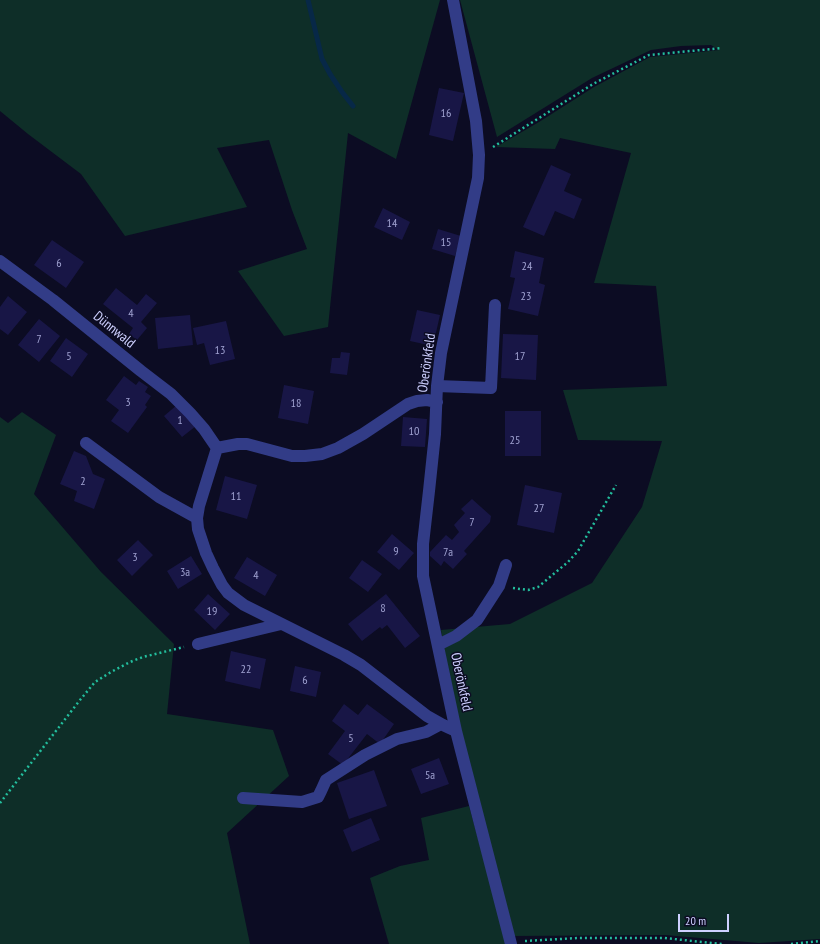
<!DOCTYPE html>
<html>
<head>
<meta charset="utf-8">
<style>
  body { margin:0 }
  #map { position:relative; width:820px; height:944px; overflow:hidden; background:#0c0c23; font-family:"PT Sans Narrow",sans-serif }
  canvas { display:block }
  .scale { position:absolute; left:678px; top:914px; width:51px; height:18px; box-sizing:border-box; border:2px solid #ced0ff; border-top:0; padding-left:5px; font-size:12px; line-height:14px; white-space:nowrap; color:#ced0ff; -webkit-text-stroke:3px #0c0c23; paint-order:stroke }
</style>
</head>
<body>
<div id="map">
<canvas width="820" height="944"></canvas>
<div class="scale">20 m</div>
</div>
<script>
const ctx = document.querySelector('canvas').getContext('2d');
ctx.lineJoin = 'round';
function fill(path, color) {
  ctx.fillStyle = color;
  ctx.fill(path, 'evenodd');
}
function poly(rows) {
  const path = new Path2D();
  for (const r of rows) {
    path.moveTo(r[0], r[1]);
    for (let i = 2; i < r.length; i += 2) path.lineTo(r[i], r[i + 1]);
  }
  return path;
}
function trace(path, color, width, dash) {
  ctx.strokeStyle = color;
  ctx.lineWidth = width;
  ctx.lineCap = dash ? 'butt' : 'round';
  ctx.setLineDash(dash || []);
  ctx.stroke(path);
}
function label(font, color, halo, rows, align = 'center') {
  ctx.font = font + ' "PT Sans Narrow",sans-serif';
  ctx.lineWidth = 3;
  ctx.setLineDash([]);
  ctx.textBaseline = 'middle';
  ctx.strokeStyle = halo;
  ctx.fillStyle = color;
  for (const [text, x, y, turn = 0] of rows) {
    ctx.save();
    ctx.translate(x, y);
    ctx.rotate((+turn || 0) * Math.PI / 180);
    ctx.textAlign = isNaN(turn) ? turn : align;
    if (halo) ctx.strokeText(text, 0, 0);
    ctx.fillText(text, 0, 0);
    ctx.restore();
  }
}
const green = poly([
  [0,0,440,0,396,159,348,133,328,327,284,336,238,271,307,249,292,210,269,140,217,148,247,207,125,236,81,174,28,134,0,111],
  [460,0,820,0,820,939,759,943,665,935,512,936,451,689,441,630,510,624,592,583,642,507,662,441,578,440,563,390,667,386,656,286,594,283,631,153,560,138,555,149,496,147,539,122,594,87,650,57,719,50,711,45,681,46,651,50,592,78,497,137],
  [22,412,56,435,34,494,101,572,174,644,167,714,273,730,289,776,227,833,250,944,0,944,0,417,8,423],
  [469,806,507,944,389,944,370,878,400,866,429,860,421,818]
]);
const stream = poly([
  [308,0,322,59,330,74,342,92,353,106]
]);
const building = poly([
  [439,88,464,93,453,141,429,135],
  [551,165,571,174,564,191,582,199,574,219,555,211,544,236,523,227],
  [383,208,410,222,402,240,374,227],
  [438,229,461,236,455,256,432,249],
  [52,240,84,262,66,288,34,265],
  [515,251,544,258,539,283,545,285,538,316,508,309,515,278,510,277],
  [116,288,137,305,146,294,157,303,141,322,147,328,137,340,129,334,133,328,103,304],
  [8,296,27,312,8,335,0,329,0,307],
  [417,310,440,315,433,346,410,341],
  [190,315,193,345,158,349,155,318],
  [39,319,60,336,39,362,18,345],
  [226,321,235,359,210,365,204,343,197,345,193,328],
  [503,334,538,335,536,380,501,378],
  [66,338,88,354,72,377,50,361],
  [341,352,350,353,347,375,330,373,332,358,340,358],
  [124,376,136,385,139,381,148,387,145,392,151,396,145,405,147,407,128,433,111,421,119,410,106,400],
  [284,385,314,391,308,424,278,418],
  [177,405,196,426,182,437,164,416],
  [505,411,541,411,541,456,505,456],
  [403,417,427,419,425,447,401,446],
  [74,451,86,456,93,474,105,479,94,509,74,501,77,491,60,484],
  [225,476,257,485,247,519,216,510],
  [525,485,562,493,554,533,517,525],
  [472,499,491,516,490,522,464,551,467,554,453,569,444,561,441,566,430,556,430,552,446,535,452,540,459,532,454,525,465,513,461,509],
  [392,534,414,553,399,570,377,552],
  [138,540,153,555,132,576,117,560],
  [191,556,202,574,178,589,167,571],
  [247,557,277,575,265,596,234,578],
  [362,560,382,574,368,592,349,578],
  [208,594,230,614,215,630,194,610],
  [386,594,420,636,405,648,387,625,382,629,380,627,362,641,348,624],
  [231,651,266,659,260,689,225,681],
  [295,666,321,672,316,697,290,691],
  [344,704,358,715,367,704,394,724,380,744,367,734,343,765,328,754,345,731,332,721],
  [439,758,449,784,421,794,411,769],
  [374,770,387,806,349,819,337,783],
  [371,818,380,840,352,852,343,830]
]);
const path = poly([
  [493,147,593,84,649,55,722,48],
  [513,588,528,590,538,587,568,562,578,551,616,485],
  [0,803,80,700,95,682,111,672,130,662,143,657,184,647],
  [525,941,578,938,664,938,722,944],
  [791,944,820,941]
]);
const minor = poly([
  [453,0,476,121,479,155,478,178,441,353,437,386,435,434,429,491,423,544,423,576,456,731,511,944],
  [0,261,53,300,141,371,171,394,190,413,204,429,217,448,199,506,197,518,198,529,206,553,213,568,222,585,228,593,244,605,344,655,361,665,427,716,443,725,456,731],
  [437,386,491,388,495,305],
  [86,443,159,497,197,518],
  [217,448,238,444,247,444,292,456,305,456,322,454,338,448,363,434,408,404,417,401,427,400,437,402],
  [198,644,281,624],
  [438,645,456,636,477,620,499,586,506,565],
  [243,798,302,802,318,797,321,791,326,780,365,755,397,739,426,732,441,724]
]);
const numberNames = [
  ["16",446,114],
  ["14",392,224],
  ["15",446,243],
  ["6",59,264],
  ["24",527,267],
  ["23",526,297],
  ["4",131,314],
  ["7",39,340],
  ["13",220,351],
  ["5",69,357],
  ["17",520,357],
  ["3",128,403],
  ["18",296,404],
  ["1",180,421],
  ["10",414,432],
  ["25",515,441],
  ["2",83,482],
  ["11",236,497],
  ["27",539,509],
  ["7",472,523],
  ["9",396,552],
  ["7a",448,553],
  ["3",135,558],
  ["3a",185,573],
  ["4",256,576],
  ["8",383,609],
  ["19",212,612],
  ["22",246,670],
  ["6",305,681],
  ["5",351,739],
  ["5a",430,776]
];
const streetNames = [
  ["Dünnwald",114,330,39],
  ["Oberönkfeld",427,363,-82],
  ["Oberönkfeld",461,682,78]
];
fill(green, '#0e2e28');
trace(stream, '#072847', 5);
fill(building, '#181646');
trace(path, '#23be9d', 2.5, [2, 3]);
trace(minor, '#323c87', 12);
label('12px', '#a0a2d1', null, numberNames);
label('14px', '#ced0ff', '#0c0c23', streetNames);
</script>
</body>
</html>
